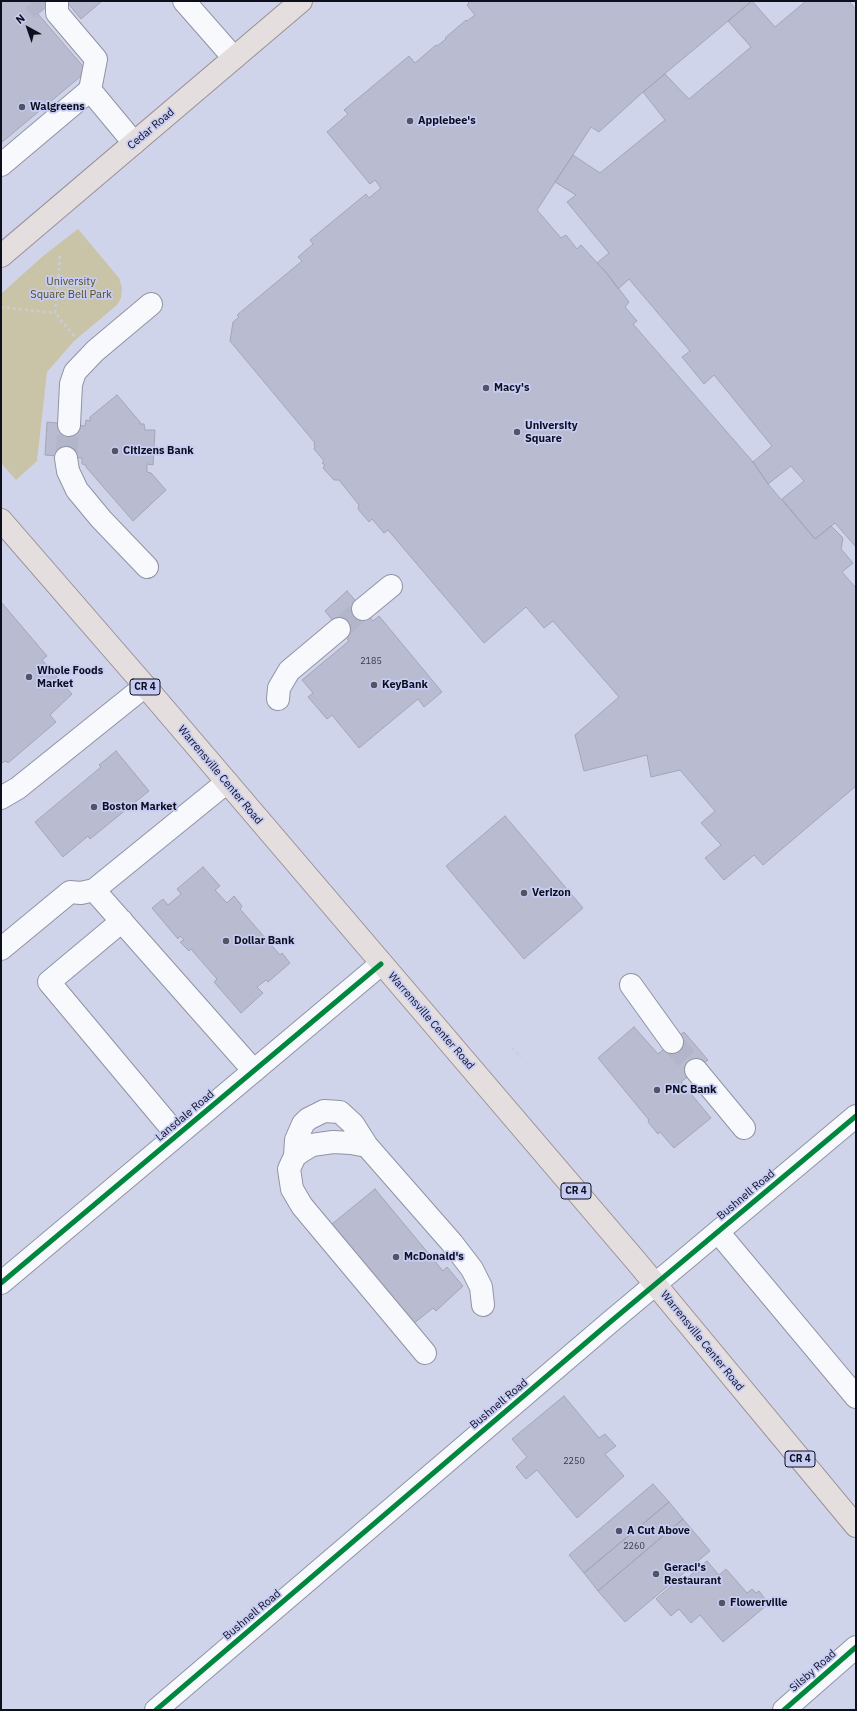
<!DOCTYPE html>
<html>
<head>
<meta charset="utf-8">
<style>
  body { margin:0 }
  #map { position:relative; width:857px; height:1711px; overflow:hidden; background:#d0d4ea; font-family:"IBM Plex Sans",sans-serif }
  canvas { display:block }
  .frame { position:absolute; inset:0; border:2px solid #0e0f1d; pointer-events:none }
  .north { position:absolute; left:8px; top:8px; width:40px; height:40px; -webkit-text-stroke:3px #c6ccf4; paint-order:stroke; rotate:320deg; font-size:11px; font-weight:700; line-height:16px; text-align:center; color:#0e0f1d }
  .north::after { content:''; display:block; margin:auto; width:14px; height:18px; background:#0e0f1d; clip-path:polygon(50% 0,100% 100%,50% 72%,0 100%) }
</style>
</head>
<body>
<div id="map">
<canvas width="857" height="1711"></canvas>
<div class="frame"></div>
<div class="north">N</div>
</div>
<script>
const ctx = document.querySelector('canvas').getContext('2d');
ctx.lineJoin = 'round';
function fill(path, color) {
  ctx.fillStyle = color;
  ctx.fill(path, 'evenodd');
}
function poly(rows) {
  const path = new Path2D();
  for (const r of rows) {
    path.moveTo(r[0], r[1]);
    for (let i = 2; i < r.length; i += 2) path.lineTo(r[i], r[i + 1]);
  }
  return path;
}
function trace(path, color, width, dash) {
  ctx.strokeStyle = color;
  ctx.lineWidth = width;
  ctx.lineCap = dash ? 'butt' : 'round';
  ctx.setLineDash(dash || []);
  ctx.stroke(path);
}
function label(font, color, halo, rows, align = 'center') {
  ctx.font = font + ' "IBM Plex Sans",sans-serif';
  ctx.lineWidth = 3.5;
  ctx.setLineDash([]);
  ctx.textBaseline = 'middle';
  ctx.strokeStyle = halo;
  ctx.fillStyle = color;
  for (const [text, x, y, turn = 0] of rows) {
    ctx.save();
    ctx.translate(x, y);
    ctx.rotate((+turn || 0) * Math.PI / 180);
    ctx.textAlign = isNaN(turn) ? turn : align;
    if (halo) ctx.strokeText(text, 0, 0);
    ctx.fillText(text, 0, 0);
    ctx.restore();
  }
}
const green = poly([
  [78,229,119,278,122,288,121,298,117,305,74,341,47,372,37,461,16,480,1,463,1,294,43,256]
]);
const building = poly([
  [1,1,54,1,38,14,87,71,1,143,1,1],
  [66,1,102,1,81,19,66,1],
  [467,1,752,1,643,92,599,132,591,127,537,210,561,238,566,235,577,249,581,245,609,276,629,302,625,307,637,321,633,324,753,462,768,484,815,539,831,526,843,538,841,549,853,563,842,572,856,588,856,786,763,865,754,855,724,880,705,858,721,845,701,823,715,811,680,770,651,777,647,755,584,771,575,735,619,697,553,621,544,628,526,607,484,643,388,530,384,533,372,519,369,522,358,509,359,505,339,480,334,480,323,468,325,465,322,463,324,461,314,449,315,447,314,444,315,443,230,341,233,322,239,317,237,315,302,261,298,257,313,244,310,240,366,194,369,198,381,188,375,180,370,184,327,132,348,114,344,110,409,56,415,63,436,45,437,46,446,39,445,38,466,20,467,21,475,15,467,5,469,3,467,1],
  [752,1,775,27,806,1,849,1,856,10,856,547,835,523,815,539,782,499,804,481,791,466,768,484,753,462,772,446,714,375,704,384,682,357,690,351,629,279,618,289,605,271,597,263,609,253,567,202,576,195,555,182,573,155,600,173,665,120,643,92,665,74,689,99,751,47,728,21,752,1],
  [117,395,140,422,140,424,144,424,145,430,155,430,153,465,147,464,147,472,151,473,166,490,133,521,86,467,86,465,82,464,82,458,45,455,47,422,85,426,86,420,90,421,90,417,117,395],
  [347,591,373,621,379,616,442,692,424,707,418,699,359,748,332,715,327,719,308,697,313,693,302,680,349,641,325,611,347,591],
  [1,602,47,656,42,660,72,694,50,715,56,722,8,763,6,761,1,763,1,602],
  [116,751,149,791,90,839,88,836,63,857,35,822,101,767,99,765,116,751],
  [505,816,583,908,524,959,446,866,505,816],
  [203,867,220,886,215,890,227,903,234,896,242,906,240,909,280,955,282,953,290,963,268,982,266,980,257,987,263,993,241,1013,214,982,217,979,191,949,189,951,180,942,184,940,180,936,178,939,152,908,163,899,168,905,181,894,177,889,203,867],
  [634,1027,658,1054,684,1032,708,1060,681,1082,711,1118,674,1148,660,1132,658,1134,648,1122,649,1120,598,1058,634,1027],
  [375,1189,443,1271,447,1267,463,1286,436,1311,433,1308,413,1324,327,1228,375,1189],
  [564,1396,599,1438,605,1434,616,1446,605,1454,624,1476,577,1518,537,1470,526,1479,516,1467,527,1457,512,1439,564,1396],
  [653,1484,669,1502,584,1573,569,1555,653,1484],
  [669,1502,683,1519,598,1591,584,1573,669,1502],
  [683,1519,710,1551,625,1622,598,1591,683,1519],
  [707,1561,719,1575,726,1569,747,1593,752,1589,756,1593,759,1591,765,1599,763,1601,767,1605,723,1642,700,1615,691,1623,679,1609,671,1616,656,1599,675,1583,678,1586,707,1561]
]);
const minorTunnel = poly([
  [34,1,42,11],
  [66,458,69,425],
  [339,629,363,609],
  [672,1042,696,1070]
]);
const path = poly([
  [60,256,55,313,75,337],
  [1,307,55,313],
  [512,1048,521,1057]
]);
const minor = poly([
  [57,1,57,13,96,59,90,90],
  [184,1,234,58],
  [1,165,90,90,134,143],
  [69,425,71,384,75,372,95,351,151,304],
  [66,458,68,471,77,490,101,519,147,567],
  [363,609,391,586],
  [278,699,279,688,289,671,339,629],
  [1,798,18,788,145,686],
  [94,890,254,1071],
  [122,921,49,982,177,1135],
  [1,949,70,892,81,893,94,890,227,782],
  [631,985,672,1042],
  [696,1070,744,1128],
  [295,1156,296,1140,303,1124,308,1119,324,1111,340,1112,353,1124,367,1146],
  [718,1232,856,1397],
  [1,1283,381,964],
  [425,1353,302,1206,292,1189,289,1169,295,1156,302,1151,312,1145,333,1142,351,1143,367,1146,452,1243,472,1269,481,1287,483,1305],
  [156,1710,609,1323,856,1116],
  [784,1710,856,1647]
]);
const major = poly([
  [1,256,301,1],
  [1,520,145,686,636,1261,856,1526]
]);
const cycleway = poly([
  [1,1283,381,964],
  [156,1710,609,1323,856,1116],
  [784,1710,856,1647]
]);
const markers = [
  [22,107,4,"#525465"],
  [410,121,4,"#525465"],
  [486,388,4,"#525465"],
  [517,432,4,"#525465"],
  [115,451,4,"#525465"],
  [29,677,4,"#525465"],
  [374,685,4,"#525465"],
  [94,807,4,"#525465"],
  [524,893,4,"#525465"],
  [226,941,4,"#525465"],
  [657,1090,4,"#525465"],
  [396,1257,4,"#525465"],
  [619,1531,4,"#525465"],
  [656,1574,4,"#525465"],
  [722,1603,4,"#525465"]
];
const numberNames = [
  ["2185",371,661],
  ["2250",574,1461],
  ["2260",634,1546]
];
const shields = [
  [145,687,30],
  [576,1191,30],
  [800,1459,30]
];
const shieldNames = [
  ["CR 4",145,687],
  ["CR 4",576,1191],
  ["CR 4",800,1459]
];
const poiNames = [
  ["Walgreens",30,107],
  ["Applebee's",418,121],
  ["Macy's",494,388],
  ["University",525,426],
  ["Square",525,439],
  ["Citizens Bank",123,451],
  ["Whole Foods",37,671],
  ["Market",37,684],
  ["KeyBank",382,685],
  ["Boston Market",102,807],
  ["Verizon",532,893],
  ["Dollar Bank",234,941],
  ["PNC Bank",665,1090],
  ["McDonald's",404,1257],
  ["A Cut Above",627,1531],
  ["Geraci's",664,1568],
  ["Restaurant",664,1581],
  ["Flowerville",730,1603]
];
const streetNames = [
  ["Cedar Road",151,129,-40],
  ["Warrensville Center Road",220,775,50],
  ["Warrensville Center Road",431,1021,49],
  ["Lansdale Road",185,1116,-40],
  ["Bushnell Road",746,1195,-40],
  ["Warrensville Center Road",702,1341,51],
  ["Bushnell Road",499,1404,-40],
  ["Bushnell Road",252,1615,-40],
  ["Silsby Road",813,1671,-41]
];
const parkNames = [
  ["University",71,282],
  ["Square Bell Park",71,295]
];
fill(green, '#c9c4a7');
fill(building, '#b9bbd1');
trace(building, '#a3a5b6', 1);
trace(minorTunnel, '#b3b6cb', 22, [22, 11]);
trace(minor, '#9193a4', 24);
trace(major, '#9a9097', 24);
trace(path, '#cbccd3', 2.5, [3, 3]);
trace(minor, '#f8f9fc', 22);
trace(major, '#e4dedf', 22);
trace(cycleway, '#00873e', 5);
for (const [x, y, r, color] of markers) {
  const dot = new Path2D();
  dot.arc(x, y, r, 0, 2 * Math.PI);
  ctx.fillStyle = color;
  ctx.fill(dot);
  trace(dot, '#c6ccf4', 1.5);
}
label('9px', '#3a3b4b', null, numberNames);
for (const [x, y, w] of shields) {
  const box = new Path2D();
  box.roundRect(x - w / 2, y - 8, w, 16, 3);
  ctx.fillStyle = '#c6ccf4';
  ctx.fill(box);
  trace(box, '#0e0f1d', 1);
}
label('bold 10px', '#0e0f1d', null, shieldNames);
label('bold 11px', '#0e0f1d', '#c6ccf4', poiNames, 'left');
label('11px', '#0e0f1d', '#c6ccf4', streetNames);
label('11px', '#594e16', '#c6ccf4', parkNames);
</script>
</body>
</html>
